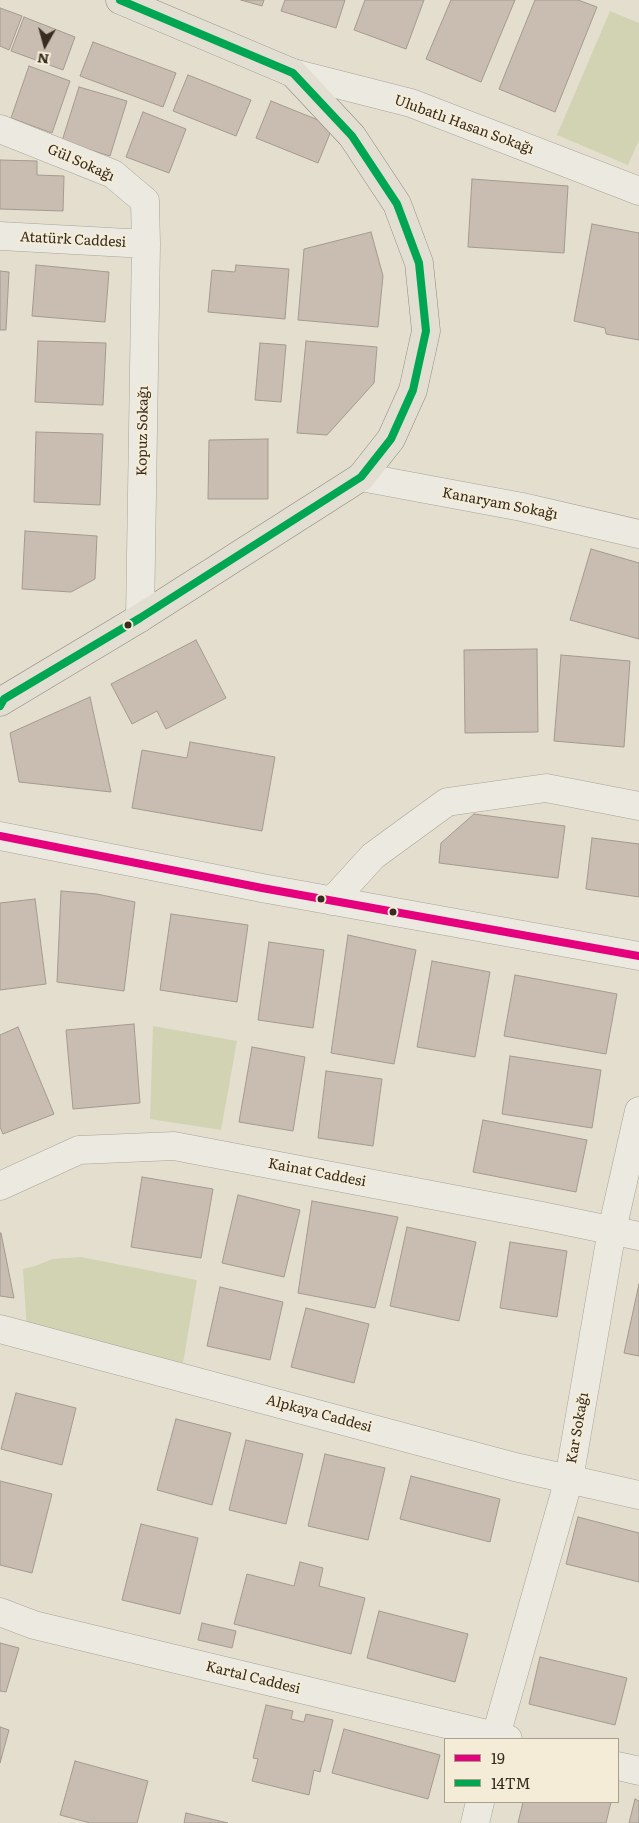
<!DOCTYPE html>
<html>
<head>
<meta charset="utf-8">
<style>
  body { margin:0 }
  #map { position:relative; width:639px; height:1823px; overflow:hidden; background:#e4decf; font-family:Literata,serif }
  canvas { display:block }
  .legend { position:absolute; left:444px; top:1738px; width:175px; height:65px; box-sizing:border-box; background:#f4ecd6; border:1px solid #a99f8d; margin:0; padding:6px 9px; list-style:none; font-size:15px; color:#382c20 }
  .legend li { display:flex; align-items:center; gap:10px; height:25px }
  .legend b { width:25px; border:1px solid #a99f8d }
  .north { position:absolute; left:20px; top:20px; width:50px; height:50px; -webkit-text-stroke:4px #f4ecd6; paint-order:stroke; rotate:187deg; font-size:14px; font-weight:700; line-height:20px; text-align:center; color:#382c20 }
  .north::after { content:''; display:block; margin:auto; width:18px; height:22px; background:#382c20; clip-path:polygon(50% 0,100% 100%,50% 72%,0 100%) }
</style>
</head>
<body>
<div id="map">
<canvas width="639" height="1823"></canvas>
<ul class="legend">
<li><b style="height:6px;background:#e5007d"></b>19</li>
<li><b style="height:6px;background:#00a651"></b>14TM</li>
</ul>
<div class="north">N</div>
</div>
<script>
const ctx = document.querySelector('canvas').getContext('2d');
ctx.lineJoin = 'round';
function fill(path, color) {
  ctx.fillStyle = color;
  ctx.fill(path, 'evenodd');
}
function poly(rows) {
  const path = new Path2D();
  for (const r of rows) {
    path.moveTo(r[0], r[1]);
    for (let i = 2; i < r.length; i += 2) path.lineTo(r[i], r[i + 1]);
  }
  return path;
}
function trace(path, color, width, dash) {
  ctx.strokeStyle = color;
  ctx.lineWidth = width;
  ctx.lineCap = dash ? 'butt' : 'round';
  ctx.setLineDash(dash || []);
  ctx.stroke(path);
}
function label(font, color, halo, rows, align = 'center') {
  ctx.font = font + ' Literata,serif';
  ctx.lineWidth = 4;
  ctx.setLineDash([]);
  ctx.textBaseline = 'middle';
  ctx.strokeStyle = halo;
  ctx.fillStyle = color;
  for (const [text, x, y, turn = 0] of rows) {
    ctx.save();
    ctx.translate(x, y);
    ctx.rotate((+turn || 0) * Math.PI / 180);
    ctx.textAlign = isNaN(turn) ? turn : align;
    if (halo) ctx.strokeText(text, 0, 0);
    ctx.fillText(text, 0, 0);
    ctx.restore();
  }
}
const green = poly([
  [610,11,639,23,639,140,628,165,557,135],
  [153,1026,237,1041,221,1130,150,1119],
  [81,1257,197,1280,183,1363,27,1332,23,1269,35,1266,53,1259]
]);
const building = poly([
  [241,0,264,0,262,6,241,0],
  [285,0,345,0,336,28,281,11,285,0],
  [365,0,424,0,406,49,354,30,365,0],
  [451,0,515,0,481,82,426,59,451,0],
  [535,0,578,0,597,7,555,112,499,89,535,0],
  [0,8,22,16,9,50,0,46,0,8],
  [24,17,75,37,63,70,11,51,24,17],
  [93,42,176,73,163,107,80,76,93,42],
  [29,66,70,81,52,133,11,118,29,66],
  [188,75,251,100,236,136,173,111,188,75],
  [79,87,127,101,110,156,62,141,79,87],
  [271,101,333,126,318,163,256,138,271,101],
  [143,112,186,129,169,173,126,157,143,112],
  [0,160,37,161,37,175,64,176,63,211,0,209,0,160],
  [472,179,568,186,564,253,468,247,472,179],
  [592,224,639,233,639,340,606,334,605,328,574,321,592,224],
  [371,232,383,276,378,327,298,320,304,249,371,232],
  [36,265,109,272,105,322,32,316,36,265],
  [236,265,289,269,285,319,208,312,212,270,235,272,236,265],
  [0,271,9,272,6,330,0,330,0,271],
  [38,341,106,343,103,405,35,402,38,341],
  [306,341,377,347,374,383,327,435,297,433,306,341],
  [260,343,286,345,281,402,255,400,260,343],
  [36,432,103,434,100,505,34,502,36,432],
  [268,439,268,499,208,499,209,440,268,439],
  [25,531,97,536,95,579,71,592,22,589,25,531],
  [591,549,639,563,639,639,570,620,591,549],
  [196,640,226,698,166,729,157,711,132,724,111,684,196,640],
  [537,649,538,732,465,733,464,650,537,649],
  [561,655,630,661,624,747,554,741,561,655],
  [90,697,111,792,19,782,10,733,90,697],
  [190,742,275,757,262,831,132,808,142,750,187,758,190,742],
  [474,814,565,826,558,878,439,863,441,843,474,814],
  [592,838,639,844,639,897,586,889,592,838],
  [61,891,97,894,135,902,124,991,57,982,61,891],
  [35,899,46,984,0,990,0,903,35,899],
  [171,914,248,925,237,1002,160,990,171,914],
  [348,935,416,950,394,1064,331,1053,348,935],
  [269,942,324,950,313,1028,258,1020,269,942],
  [432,961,490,972,475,1057,417,1047,432,961],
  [515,975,617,994,606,1054,504,1036,515,975],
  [134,1024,140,1103,73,1109,66,1030,134,1024],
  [18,1027,54,1114,3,1134,0,1127,0,1035,18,1027],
  [252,1047,305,1057,293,1131,239,1122,252,1047],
  [510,1056,601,1070,592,1128,502,1114,510,1056],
  [326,1071,382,1079,373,1146,318,1138,326,1071],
  [483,1120,587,1140,576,1192,473,1172,483,1120],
  [142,1177,213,1189,201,1258,131,1247,142,1177],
  [238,1195,300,1210,284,1277,222,1263,238,1195],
  [312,1201,398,1217,375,1308,298,1293,312,1201],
  [407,1227,476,1242,459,1321,390,1306,407,1227],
  [0,1233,1,1233,14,1298,0,1296,0,1233],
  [510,1242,567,1251,557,1317,500,1308,510,1242],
  [639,1284,639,1356,624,1353,639,1284],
  [220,1287,283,1302,270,1360,207,1346,220,1287],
  [306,1308,369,1324,354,1383,291,1367,306,1308],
  [16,1393,76,1408,62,1465,1,1449,16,1393],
  [176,1419,231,1433,212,1505,157,1490,176,1419],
  [246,1440,303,1454,286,1524,229,1510,246,1440],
  [325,1454,385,1468,368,1540,308,1526,325,1454],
  [411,1476,500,1499,490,1542,400,1519,411,1476],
  [0,1481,52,1494,32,1573,0,1565,0,1481],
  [578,1517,639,1533,639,1582,566,1564,578,1517],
  [141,1524,198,1538,180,1614,122,1600,141,1524],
  [300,1562,323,1568,319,1586,365,1598,351,1654,234,1624,247,1574,294,1586,300,1562],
  [379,1611,468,1634,455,1682,367,1658,379,1611],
  [202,1623,236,1631,232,1648,198,1640,202,1623],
  [0,1643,19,1648,6,1692,0,1691,0,1643],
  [540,1657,627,1678,615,1725,529,1704,540,1657],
  [266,1705,293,1711,291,1719,304,1722,306,1714,333,1720,320,1772,314,1770,309,1795,252,1781,258,1759,253,1758,266,1705],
  [0,1727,9,1730,0,1763,0,1727],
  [344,1729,440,1755,428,1799,332,1773,344,1729],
  [75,1761,148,1781,137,1823,90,1823,60,1815,75,1761],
  [635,1799,639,1801,639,1823,629,1823,635,1799],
  [523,1802,611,1802,606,1823,518,1823,523,1802],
  [186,1813,228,1823,184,1823,186,1813]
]);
const minor = poly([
  [293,73,411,103,639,191],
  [0,129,113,174,145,201,146,244,140,618],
  [0,236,146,244],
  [361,477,522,507,639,534],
  [0,836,262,888,639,956],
  [332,901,373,856,447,802,546,788,639,806],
  [0,1186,79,1150,174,1146,542,1216,639,1236],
  [0,1329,515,1467,639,1495],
  [0,1612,34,1625,508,1739],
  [495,1739,569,1479,612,1230,639,1111],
  [618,1766,639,1771],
  [475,1823,480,1802]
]);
const major = poly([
  [0,702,140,618,361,477,391,439,413,390,426,331,419,263,397,204,352,136,293,73,120,0]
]);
const bus1 = poly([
  [0,836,262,888,639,956]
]);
const bus2 = poly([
  [0,706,4,699,140,618,361,477,391,439,413,390,426,331,419,263,397,204,352,136,293,73,120,0]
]);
const markers = [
  [128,625,4.5,"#382c20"],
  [321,899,4.5,"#382c20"],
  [393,912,4.5,"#382c20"]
];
const streetNames = [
  ["Ulubatlı Hasan Sokağı",464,125,20],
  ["Gül Sokağı",81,163,24],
  ["Atatürk Caddesi",73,240,3],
  ["Kopuz Sokağı",143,431,-89],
  ["Kanaryam Sokağı",500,504,11],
  ["Kainat Caddesi",317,1173,11],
  ["Alpkaya Caddesi",319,1414,15],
  ["Kar Sokağı",578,1428,-80],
  ["Kartal Caddesi",253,1678,14]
];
fill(green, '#d2d3b2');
fill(building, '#c8bdb0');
trace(building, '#a49a8e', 1);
trace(minor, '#a9a398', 29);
trace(major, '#8f897f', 29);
trace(minor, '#ece9e0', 28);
trace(major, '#e3ded2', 28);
trace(bus1, '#e5007d', 8);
trace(bus2, '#00a651', 8);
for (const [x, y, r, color] of markers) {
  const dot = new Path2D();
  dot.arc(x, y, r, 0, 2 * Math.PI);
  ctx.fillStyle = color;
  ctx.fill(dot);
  trace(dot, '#f4ecd6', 2);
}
label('14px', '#382c20', '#f4ecd6', streetNames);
</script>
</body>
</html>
